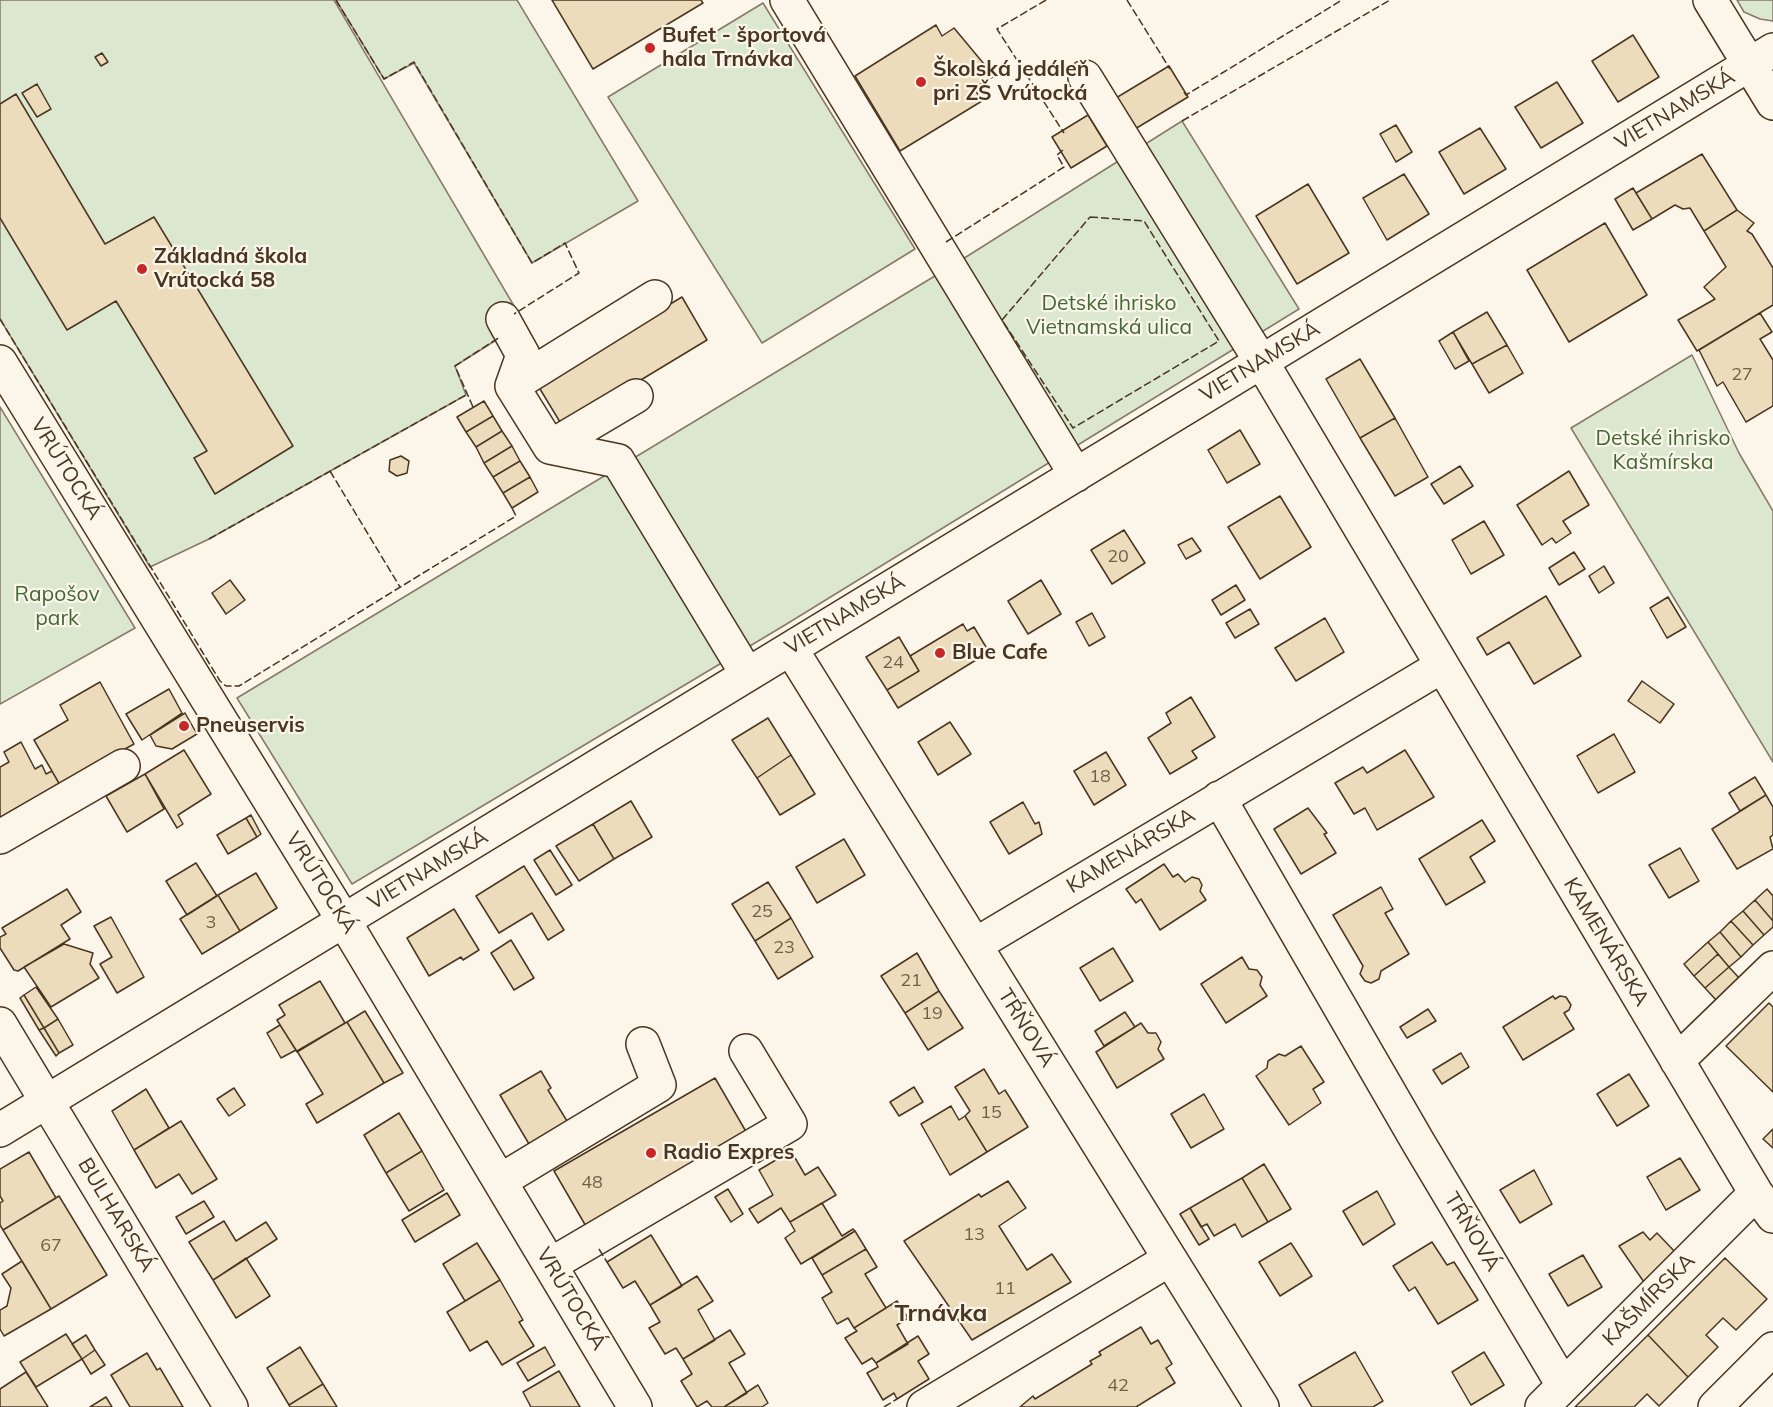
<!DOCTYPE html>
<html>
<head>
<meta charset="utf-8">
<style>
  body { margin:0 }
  canvas { display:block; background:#fbf6e9 }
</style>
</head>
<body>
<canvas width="1773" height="1407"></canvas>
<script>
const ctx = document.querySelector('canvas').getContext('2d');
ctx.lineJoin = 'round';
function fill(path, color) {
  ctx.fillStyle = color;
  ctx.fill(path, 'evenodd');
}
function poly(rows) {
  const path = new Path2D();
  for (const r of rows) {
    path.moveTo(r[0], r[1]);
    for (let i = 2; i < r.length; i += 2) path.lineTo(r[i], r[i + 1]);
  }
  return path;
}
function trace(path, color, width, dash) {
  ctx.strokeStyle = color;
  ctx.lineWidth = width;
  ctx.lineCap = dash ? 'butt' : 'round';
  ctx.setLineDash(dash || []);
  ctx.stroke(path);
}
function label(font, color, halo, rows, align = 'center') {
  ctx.font = font + ' Mulish,sans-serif';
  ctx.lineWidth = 4.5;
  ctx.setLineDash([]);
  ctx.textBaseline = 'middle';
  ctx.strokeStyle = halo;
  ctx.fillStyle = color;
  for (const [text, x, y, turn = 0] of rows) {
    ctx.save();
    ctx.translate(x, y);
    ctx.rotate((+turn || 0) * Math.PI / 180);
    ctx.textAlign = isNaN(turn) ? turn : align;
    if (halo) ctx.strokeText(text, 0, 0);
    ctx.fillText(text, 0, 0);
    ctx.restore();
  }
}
const green = poly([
  [0,0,334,0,517,311,501,337,455,366,466,395,209,539,150,567,0,319,0,0],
  [336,0,517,0,638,201,532,263,414,63,384,79,336,0],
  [1737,0,1773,0,1773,21,1760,19,1744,12,1737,0],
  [763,3,915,249,762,343,608,97,763,3],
  [1182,121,1299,309,785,625,352,884,237,698,958,262,1182,121],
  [1692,355,1739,453,1773,511,1773,762,1571,428,1692,355],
  [0,407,135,628,0,704,0,407]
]);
const building = poly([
  [552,0,701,0,703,3,593,69,552,0],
  [936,25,942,36,954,28,994,76,974,88,982,101,900,151,855,76,936,25],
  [1633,35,1659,77,1618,102,1592,61,1633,35],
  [102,53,108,62,101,66,95,57,102,53],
  [1169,66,1188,97,1130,132,1111,101,1169,66],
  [1557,82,1583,123,1541,148,1515,107,1557,82],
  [37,84,51,109,37,117,22,93,37,84],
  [16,94,105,244,154,217,293,446,215,494,194,458,207,451,116,301,67,330,0,218,0,104,16,94],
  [1088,115,1107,146,1071,168,1052,137,1088,115],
  [1396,125,1412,152,1396,162,1380,134,1396,125],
  [1480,128,1506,169,1464,194,1439,152,1480,128],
  [1702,154,1737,210,1704,231,1690,208,1683,209,1675,205,1652,219,1636,193,1702,154],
  [1404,174,1429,214,1387,240,1363,198,1404,174],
  [1308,184,1349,253,1297,284,1256,216,1308,184],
  [1633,188,1652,219,1633,230,1615,199,1633,188],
  [1737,210,1754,223,1747,231,1752,234,1773,268,1773,305,1697,351,1678,320,1715,299,1704,287,1726,267,1704,231,1737,210],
  [1605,223,1647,295,1569,342,1527,270,1605,223],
  [682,297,707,340,563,427,537,384,682,297],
  [1487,312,1507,345,1472,364,1453,332,1487,312],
  [1760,313,1772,332,1760,339,1773,360,1773,406,1746,422,1723,382,1717,386,1699,350,1760,313],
  [1453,332,1469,361,1455,369,1439,341,1453,332],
  [1507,345,1523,373,1489,393,1472,364,1507,345],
  [1360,359,1395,418,1360,438,1326,379,1360,359],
  [484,401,493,416,466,432,457,417,484,401],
  [493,416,502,431,476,447,466,432,493,416],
  [1395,418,1428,477,1395,496,1360,438,1395,418],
  [1240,430,1260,464,1227,483,1208,450,1240,430],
  [502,431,512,446,484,463,476,447,502,431],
  [512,446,520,461,493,477,484,463,512,446],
  [401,456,409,461,407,473,397,476,389,471,390,460,401,456],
  [520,461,530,477,503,493,493,477,520,461],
  [1460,466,1473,486,1444,504,1431,484,1460,466],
  [1569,471,1589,505,1563,521,1571,533,1556,543,1552,538,1542,545,1517,505,1569,471],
  [530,477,538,492,512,508,503,493,530,477],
  [1280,496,1311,547,1260,579,1228,527,1280,496],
  [1484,521,1504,555,1471,574,1452,540,1484,521],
  [1124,530,1145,563,1112,584,1091,550,1124,530],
  [1192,538,1201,551,1186,559,1178,545,1192,538],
  [1574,552,1585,569,1559,585,1549,568,1574,552],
  [1604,566,1614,583,1599,593,1589,576,1604,566],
  [230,580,245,600,226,614,212,593,230,580],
  [1041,580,1061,614,1028,634,1008,601,1041,580],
  [1236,585,1245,600,1221,615,1212,600,1236,585],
  [1546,596,1581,656,1534,684,1509,642,1487,655,1477,638,1546,596],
  [1668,597,1686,627,1667,638,1650,608,1668,597],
  [1250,609,1259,624,1235,638,1226,623,1250,609],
  [1092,613,1105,637,1089,646,1076,622,1092,613],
  [1325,618,1344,652,1296,681,1275,648,1325,618],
  [963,624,967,631,974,627,989,652,898,708,887,690,919,671,910,656,963,624],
  [899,637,919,671,887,690,866,657,899,637],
  [1642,681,1674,704,1660,723,1628,701,1642,681],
  [100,682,134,744,60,785,34,740,68,720,60,705,100,682],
  [169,689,182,713,142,740,126,714,169,689],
  [1191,697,1215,737,1192,751,1197,758,1170,774,1148,738,1171,723,1166,713,1191,697],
  [185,713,197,734,172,749,156,746,150,735,185,713],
  [768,718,791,755,757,778,732,740,768,718],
  [950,722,971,754,938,775,918,742,950,722],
  [1614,734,1635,772,1598,793,1577,756,1614,734],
  [21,742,35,769,42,765,46,774,52,771,60,785,0,818,0,767,9,762,4,752,21,742],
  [184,750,211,794,178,815,183,824,177,828,145,774,184,750],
  [1405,750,1434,797,1377,830,1365,808,1354,814,1335,783,1363,767,1367,773,1405,750],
  [1106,752,1126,785,1094,805,1074,771,1106,752],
  [791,755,815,794,780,815,757,778,791,755],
  [145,774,164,809,127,832,106,796,145,774],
  [1755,777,1766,795,1740,811,1729,793,1755,777],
  [1766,795,1773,807,1773,835,1770,837,1773,849,1737,869,1712,829,1766,795],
  [631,801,652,837,614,859,593,824,631,801],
  [1023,802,1035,824,1039,822,1042,834,1009,854,990,822,1023,802],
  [1308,808,1327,833,1324,834,1336,853,1301,874,1274,829,1308,808],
  [251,815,261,834,257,837,246,818,251,815],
  [246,818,257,837,228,854,217,835,246,818],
  [1482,820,1495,841,1470,857,1485,882,1446,905,1419,859,1482,820],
  [593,824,614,859,579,881,556,846,593,824],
  [844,839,865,875,817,903,796,867,844,839],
  [1680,848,1699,881,1669,898,1649,865,1680,848],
  [550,850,572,885,556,895,534,860,550,850],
  [196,863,217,896,187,915,166,881,196,863],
  [1164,864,1173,877,1178,874,1185,882,1192,877,1199,879,1202,885,1200,891,1206,900,1160,930,1141,899,1136,903,1126,889,1164,864],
  [524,866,564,930,548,940,532,913,499,933,476,896,524,866],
  [256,873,277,908,240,931,218,895,256,873],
  [768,882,791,918,755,941,732,904,768,882],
  [1381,887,1393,909,1385,913,1409,954,1381,971,1379,979,1371,983,1365,981,1360,974,1363,966,1333,915,1381,887],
  [67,889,81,912,61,925,70,939,18,971,14,970,0,948,0,937,6,934,2,928,67,889],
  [1767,889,1773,896,1773,921,1755,900,1767,889],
  [218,895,240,931,202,954,180,919,218,895],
  [1755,900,1773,921,1773,927,1764,935,1743,911,1755,900],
  [454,909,479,950,463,960,461,957,429,976,407,938,454,909],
  [1743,911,1764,935,1753,945,1731,921,1743,911],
  [111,917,144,977,117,993,100,964,112,957,94,926,111,917],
  [791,918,813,957,778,979,755,941,791,918],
  [1731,921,1753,945,1741,957,1720,932,1731,921],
  [1720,932,1741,957,1729,967,1708,942,1720,932],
  [511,940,534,978,514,990,491,953,511,940],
  [1708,942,1718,954,1694,976,1684,964,1708,942],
  [64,944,93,953,90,964,99,978,51,1007,24,967,64,944],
  [1113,948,1133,981,1100,1001,1080,968,1113,948],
  [917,953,939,991,905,1013,881,976,917,953],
  [1718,954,1729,967,1705,988,1694,976,1718,954],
  [1242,957,1249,969,1257,970,1262,977,1260,985,1267,996,1226,1023,1201,984,1242,957],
  [1729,967,1740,979,1716,1000,1705,988,1729,967],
  [320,981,345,1023,297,1052,277,1020,285,1015,279,1005,320,981],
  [36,987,58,1019,44,1028,24,995,36,987],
  [939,991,963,1028,928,1050,905,1013,939,991],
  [24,995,44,1028,39,1030,20,998,24,995],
  [1553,996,1555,999,1560,996,1566,997,1571,1005,1569,1010,1564,1013,1574,1029,1523,1060,1503,1027,1553,996],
  [1769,1003,1773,1007,1773,1092,1726,1046,1769,1003],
  [1428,1009,1436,1021,1407,1038,1400,1027,1428,1009],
  [365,1011,403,1073,384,1083,347,1022,365,1011],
  [1125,1012,1135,1027,1104,1046,1095,1031,1125,1012],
  [58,1019,73,1045,59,1053,44,1028,58,1019],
  [347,1022,384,1083,317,1123,306,1104,323,1094,297,1051,347,1022],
  [1141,1023,1148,1033,1156,1033,1161,1042,1158,1049,1164,1059,1117,1088,1096,1052,1141,1023],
  [280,1025,296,1050,281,1058,267,1033,280,1025],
  [44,1028,59,1053,56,1056,39,1030,44,1028],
  [1301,1046,1324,1082,1313,1089,1321,1103,1289,1125,1256,1076,1267,1068,1268,1061,1279,1054,1285,1056,1301,1046],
  [1461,1053,1469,1067,1442,1084,1433,1070,1461,1053],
  [984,1069,999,1094,1005,1090,1028,1127,987,1152,965,1116,970,1111,955,1087,984,1069],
  [541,1071,551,1088,548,1090,567,1121,529,1144,500,1095,541,1071],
  [1629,1074,1649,1106,1617,1126,1597,1094,1629,1074],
  [715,1078,748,1135,587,1228,554,1171,715,1078],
  [914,1087,923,1102,899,1116,890,1102,914,1087],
  [234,1088,245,1105,229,1116,217,1099,234,1088],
  [146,1089,169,1128,134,1150,112,1111,146,1089],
  [1204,1094,1224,1129,1191,1148,1171,1114,1204,1094],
  [951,1106,959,1120,965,1116,987,1152,950,1175,921,1124,951,1106],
  [399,1113,422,1151,386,1173,364,1135,399,1113],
  [181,1121,217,1179,192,1194,179,1174,156,1188,134,1150,181,1121],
  [1773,1129,1773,1148,1763,1139,1773,1129],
  [422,1151,444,1190,409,1211,386,1173,422,1151],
  [791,1151,805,1175,818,1167,836,1195,790,1222,781,1208,758,1223,749,1209,773,1195,759,1170,791,1151],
  [29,1152,56,1198,3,1230,0,1225,0,1203,3,1201,0,1196,0,1169,29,1152],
  [1680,1158,1700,1190,1666,1210,1647,1177,1680,1158],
  [1264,1164,1291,1209,1268,1222,1242,1178,1264,1164],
  [1534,1170,1552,1204,1520,1223,1500,1190,1534,1170],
  [1242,1178,1268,1222,1242,1237,1235,1224,1214,1236,1207,1224,1201,1227,1190,1208,1242,1178],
  [1008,1181,1026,1208,999,1226,1027,1270,1052,1254,1071,1282,972,1340,904,1241,979,1194,981,1197,1008,1181],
  [728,1189,743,1214,731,1222,715,1197,728,1189],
  [1377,1191,1395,1224,1363,1245,1343,1211,1377,1191],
  [447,1193,460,1215,415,1242,402,1220,447,1193],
  [59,1196,107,1275,51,1309,3,1230,59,1196],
  [204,1201,214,1217,186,1234,176,1217,204,1201],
  [822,1203,842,1236,853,1229,855,1231,801,1264,785,1238,795,1231,790,1222,822,1203],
  [1190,1208,1209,1239,1199,1245,1180,1214,1190,1208],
  [224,1221,236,1241,266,1222,277,1239,213,1280,189,1242,224,1221],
  [855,1231,866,1249,822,1275,812,1258,855,1231],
  [1643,1232,1650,1240,1657,1233,1677,1254,1646,1285,1619,1246,1643,1232],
  [651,1235,682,1286,650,1305,635,1281,623,1288,607,1262,651,1235],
  [1432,1242,1447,1265,1454,1262,1478,1300,1438,1324,1415,1287,1409,1291,1393,1266,1432,1242],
  [477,1243,500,1280,465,1301,443,1264,477,1243],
  [1291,1243,1312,1276,1280,1296,1259,1262,1291,1243],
  [866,1249,877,1267,865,1274,886,1308,854,1328,848,1318,837,1324,822,1298,832,1292,822,1275,866,1249],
  [1583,1255,1602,1287,1568,1306,1549,1274,1583,1255],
  [246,1258,270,1296,236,1318,213,1280,246,1258],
  [1725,1258,1767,1299,1736,1330,1723,1318,1706,1335,1718,1347,1688,1377,1648,1335,1725,1258],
  [22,1261,51,1309,4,1336,0,1329,0,1310,7,1306,11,1288,2,1274,22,1261],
  [697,1276,713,1301,698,1310,715,1340,683,1359,676,1348,665,1354,649,1328,660,1322,650,1305,697,1276],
  [500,1280,523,1320,519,1322,534,1346,502,1365,487,1341,470,1351,447,1312,500,1280],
  [897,1301,908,1318,897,1325,908,1344,876,1363,872,1358,862,1364,845,1338,857,1331,854,1328,897,1301],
  [1141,1327,1151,1344,1158,1340,1172,1364,1166,1368,1175,1383,1136,1407,1020,1407,1033,1396,1035,1399,1092,1364,1090,1361,1101,1355,1099,1352,1141,1327],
  [730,1330,745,1354,729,1363,747,1393,724,1407,712,1407,707,1401,697,1407,681,1381,692,1374,683,1359,730,1330],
  [66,1334,82,1359,36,1387,20,1362,66,1334],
  [86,1335,95,1350,82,1359,72,1344,86,1335],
  [1648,1335,1688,1377,1659,1406,1647,1394,1634,1407,1575,1407,1648,1335],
  [918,1336,929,1354,918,1361,929,1379,897,1399,894,1393,883,1400,867,1373,878,1367,876,1363,918,1336],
  [300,1347,323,1384,289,1405,267,1368,300,1347],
  [545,1347,555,1365,528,1381,517,1363,545,1347],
  [95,1350,105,1365,91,1374,82,1359,95,1350],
  [1355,1352,1383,1401,1373,1407,1312,1407,1299,1385,1355,1352],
  [1484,1352,1504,1385,1471,1405,1452,1372,1484,1352],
  [147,1353,157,1370,160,1368,183,1407,130,1407,111,1375,147,1353],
  [559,1371,580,1407,531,1407,523,1392,559,1371],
  [26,1372,48,1407,0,1407,0,1389,26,1372],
  [323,1384,337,1407,290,1407,289,1405,323,1384],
  [758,1385,768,1403,762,1407,724,1407,758,1385],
  [106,1397,112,1407,90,1407,106,1397]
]);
const minor = poly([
  [787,0,1076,475],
  [1710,0,1773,103],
  [1085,77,1270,376,1756,1193,1773,1216],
  [655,297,512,386,550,447,618,461,747,674],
  [503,319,523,355,512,386],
  [0,362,344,921,635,1407],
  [550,447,636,396],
  [791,649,1262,1407],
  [1219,798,1418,1142,1563,1385],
  [0,837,123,766],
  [975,945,1442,666],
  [0,1024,231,1407],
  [1677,1061,1773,968],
  [0,1130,1773,50],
  [500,1181,659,1085,643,1044],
  [550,1265,790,1124,746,1051],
  [924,1407,1170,1259],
  [1542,1407,1756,1193],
  [1715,1407,1773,1349]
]);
const fence = poly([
  [336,0,384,79,414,62,532,263,565,243,579,273,514,314],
  [1046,0,997,29,1064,133],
  [1127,0,1170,69],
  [1184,92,1186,95,1342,0],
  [1182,121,1390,0],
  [1090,217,1144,221,1219,341,1073,428,1002,320,1090,217],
  [946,242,1064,167,1057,155,1063,150],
  [0,319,220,681,226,686,239,686,516,516,512,508],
  [473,407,455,366,500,337],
  [330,471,400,587],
  [209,539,466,395],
  [599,1249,607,1262],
  [884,1407,897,1399]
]);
const markers = [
  [650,48,6,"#c62828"],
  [921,82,6,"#c62828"],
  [142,269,6,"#c62828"],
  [940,653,6,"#c62828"],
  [184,726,6,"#c62828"],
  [651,1153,6,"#c62828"]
];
const numberNames = [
  ["27",1742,375],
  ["20",1118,557],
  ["24",893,663],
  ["18",1100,777],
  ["25",762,912],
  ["3",211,923],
  ["23",784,948],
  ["21",911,981],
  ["19",932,1014],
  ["15",991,1113],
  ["48",592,1183],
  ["13",974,1235],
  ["67",51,1246],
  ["11",1005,1289],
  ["42",1118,1386]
];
const poiNames = [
  ["Bufet - športová",662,36],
  ["hala Trnávka",662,60],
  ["Školská jedáleň",933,70],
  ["pri ZŠ Vrútocká",933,94],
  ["Základná škola",154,257],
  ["Vrútocká 58",154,281],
  ["Blue Cafe",952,653],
  ["Pneuservis",196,726],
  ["Radio Expres",663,1153]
];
const streetNames = [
  ["VIETNAMSKÁ",1675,110,-31],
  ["VIETNAMSKÁ",1260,362,-31],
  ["VRÚTOCKÁ",66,469,58],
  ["VIETNAMSKÁ",845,615,-31],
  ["KAMENÁRSKA",1131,851,-31],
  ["VIETNAMSKÁ",428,870,-31],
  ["VRÚTOCKÁ",321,883,58],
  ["KAMENÁRSKA",1606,942,59],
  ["TŔŇOVÁ",1026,1028,58],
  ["BULHARSKÁ",116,1215,59],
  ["TŔŇOVÁ",1472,1232,59],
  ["VRÚTOCKÁ",571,1299,59],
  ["KAŠMÍRSKA",1649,1300,-45]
];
const parkNames = [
  ["Detské ihrisko",1109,304],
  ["Vietnamská ulica",1109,328],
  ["Detské ihrisko",1663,439],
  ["Kašmírska",1663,463],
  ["Rapošov",57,595],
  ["park",57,619]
];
const quarterNames = [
  ["Trnávka",941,1314]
];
fill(green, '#dce7d0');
trace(green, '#887966', 1.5);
fill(building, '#ecdcbc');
trace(building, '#4a3520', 1.5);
trace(minor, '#4a3520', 36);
trace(minor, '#fbf6e9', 33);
trace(fence, '#4a3520', 1.5, [8, 3]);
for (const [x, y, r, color] of markers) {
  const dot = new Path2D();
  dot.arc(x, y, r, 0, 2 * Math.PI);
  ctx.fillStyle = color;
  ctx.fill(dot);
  trace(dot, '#fbf6e9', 2);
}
label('18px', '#725f47', null, numberNames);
label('bold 21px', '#4a3520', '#fbf6e9', poiNames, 'left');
label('21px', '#4a3520', '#fbf6e9', streetNames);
label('21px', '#436837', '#fbf6e9', parkNames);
label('bold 24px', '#4a3520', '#fbf6e9', quarterNames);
</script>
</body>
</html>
